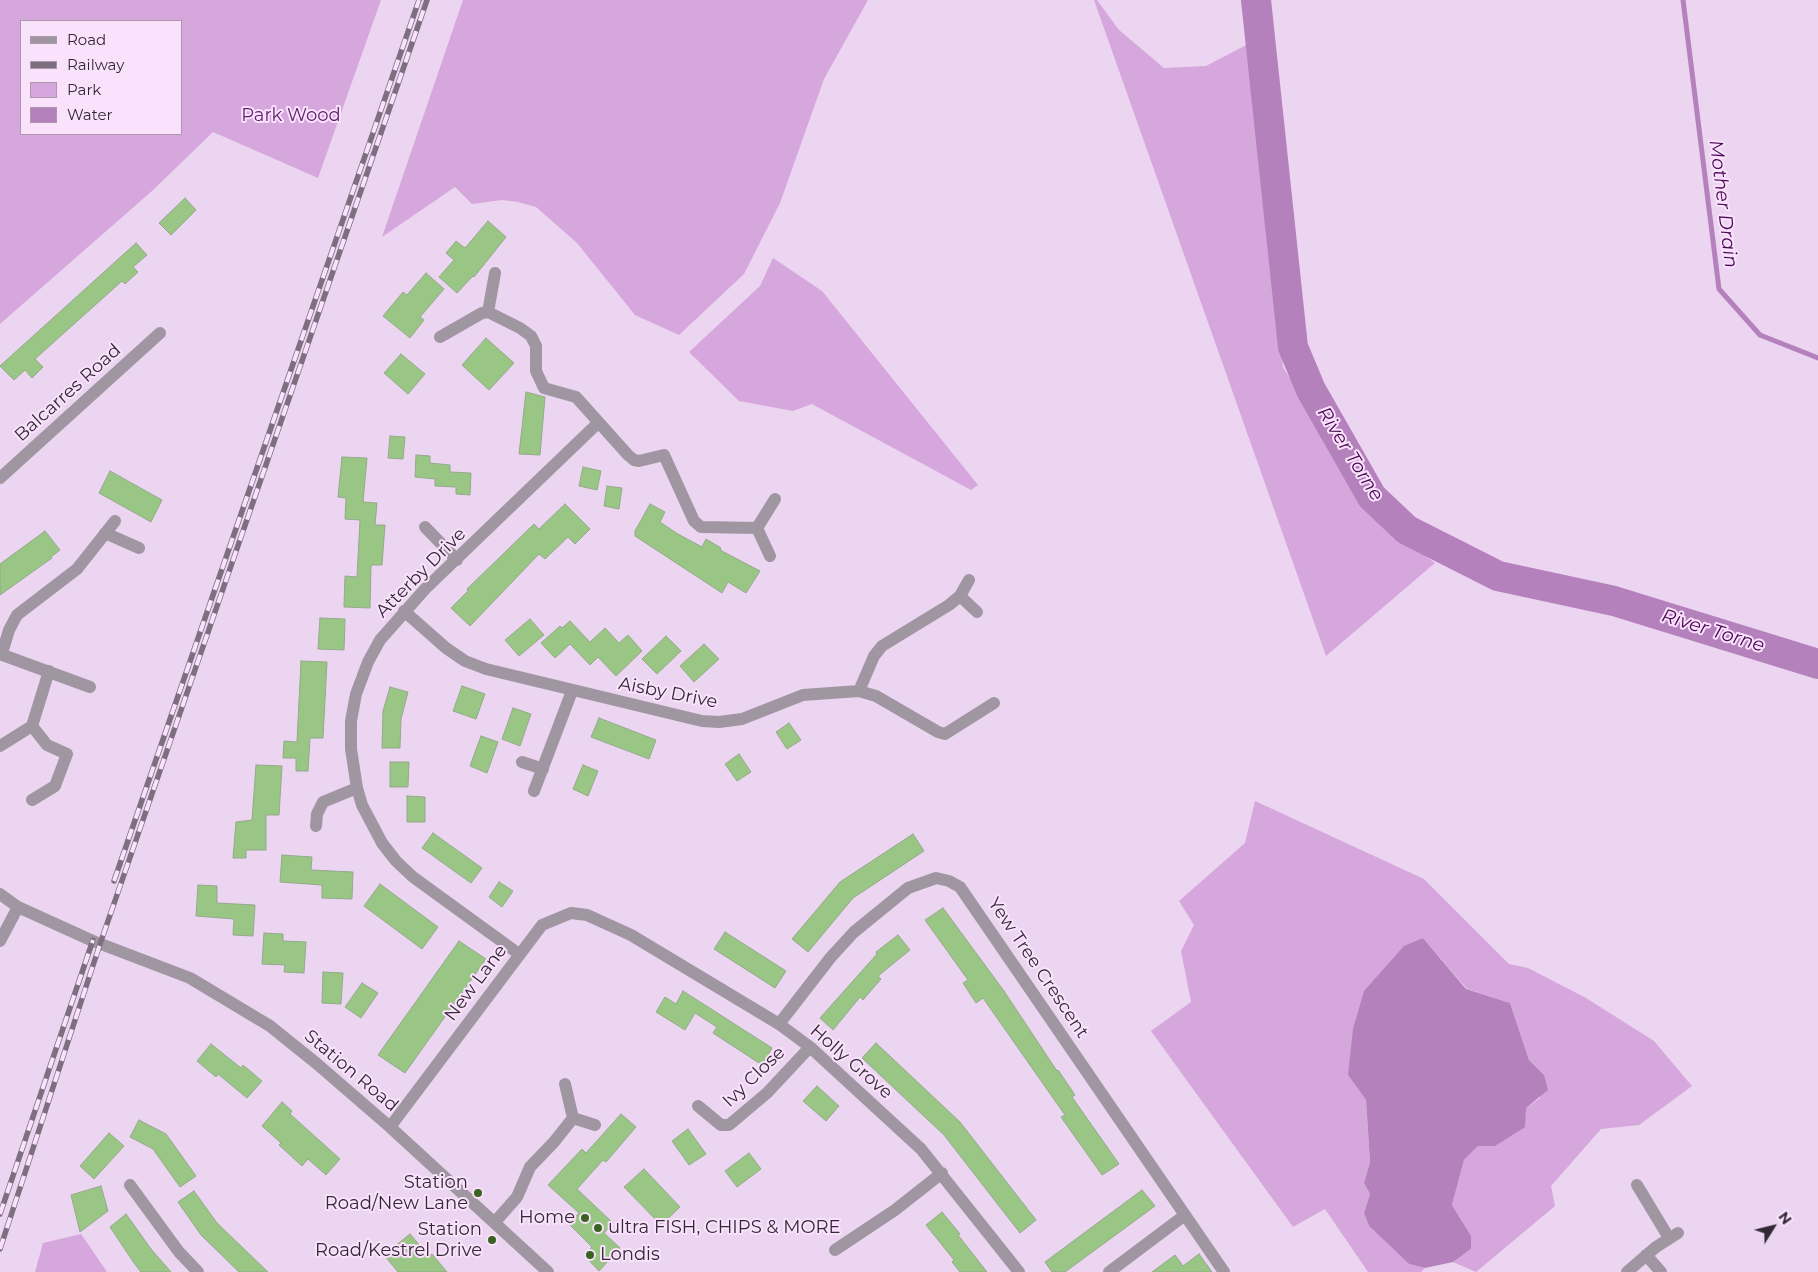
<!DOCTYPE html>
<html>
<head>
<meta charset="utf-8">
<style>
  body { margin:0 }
  #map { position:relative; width:1818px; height:1272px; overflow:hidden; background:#ecd5f0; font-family:Montserrat,sans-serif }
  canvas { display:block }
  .legend { position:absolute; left:20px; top:20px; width:162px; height:115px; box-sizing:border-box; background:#fae2fd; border:1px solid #aa98ad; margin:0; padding:6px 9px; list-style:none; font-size:15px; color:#322934 }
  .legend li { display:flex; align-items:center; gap:10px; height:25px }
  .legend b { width:25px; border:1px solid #aa98ad }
  .north { position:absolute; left:1748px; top:1202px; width:50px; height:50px; -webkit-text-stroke:4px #fae2fd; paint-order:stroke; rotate:54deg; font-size:14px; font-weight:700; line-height:20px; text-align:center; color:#322934 }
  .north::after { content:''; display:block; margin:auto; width:18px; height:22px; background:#322934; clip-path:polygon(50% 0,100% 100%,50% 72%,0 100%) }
</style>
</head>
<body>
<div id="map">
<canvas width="1818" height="1272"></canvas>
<ul class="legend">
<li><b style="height:6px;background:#a096a2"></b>Road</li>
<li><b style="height:6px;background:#7d6f80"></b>Railway</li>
<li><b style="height:14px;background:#d5a7dc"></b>Park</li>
<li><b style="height:14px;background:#b481bc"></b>Water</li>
</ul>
<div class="north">N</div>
</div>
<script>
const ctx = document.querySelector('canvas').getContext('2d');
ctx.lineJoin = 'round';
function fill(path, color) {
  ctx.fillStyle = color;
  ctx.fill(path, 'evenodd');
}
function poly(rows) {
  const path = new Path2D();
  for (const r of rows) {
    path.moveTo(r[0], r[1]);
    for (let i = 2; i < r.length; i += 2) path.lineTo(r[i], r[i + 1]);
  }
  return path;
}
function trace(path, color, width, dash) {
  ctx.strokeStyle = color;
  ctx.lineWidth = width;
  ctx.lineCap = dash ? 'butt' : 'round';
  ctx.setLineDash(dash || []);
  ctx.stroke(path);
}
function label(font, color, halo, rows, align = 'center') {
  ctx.font = font + ' Montserrat,sans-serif';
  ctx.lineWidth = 4;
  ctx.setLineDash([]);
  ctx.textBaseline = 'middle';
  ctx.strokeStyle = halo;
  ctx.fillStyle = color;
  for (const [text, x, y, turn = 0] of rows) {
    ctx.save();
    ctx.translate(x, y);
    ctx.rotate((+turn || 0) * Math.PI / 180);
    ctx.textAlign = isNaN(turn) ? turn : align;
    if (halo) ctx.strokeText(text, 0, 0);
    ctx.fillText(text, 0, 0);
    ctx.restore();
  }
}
const green = poly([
  [0,0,381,0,318,178,213,132,152,191,0,324],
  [21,21,181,21,181,134,21,134],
  [463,0,868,0,824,79,780,203,744,274,679,335,635,315,577,243,536,207,518,202,502,200,472,204,455,187,382,237],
  [1094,0,1097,0,1119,30,1164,68,1206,66,1256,40,1283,367,1375,518,1435,563,1326,656],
  [773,258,822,291,978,485,971,490,812,404,793,411,739,401,689,352,760,286],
  [1255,801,1424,879,1509,964,1528,968,1586,998,1654,1041,1692,1086,1639,1125,1601,1129,1551,1186,1555,1206,1476,1272,1453,1262,1471,1249,1462,1221,1452,1205,1464,1160,1478,1146,1495,1146,1526,1108,1540,1098,1544,1075,1529,1060,1510,1003,1467,989,1423,938,1348,1075,1366,1100,1370,1162,1364,1183,1370,1194,1364,1213,1369,1226,1409,1264,1425,1268,1421,1272,1368,1272,1325,1209,1293,1227,1151,1031,1191,1002,1181,951,1194,925,1179,901,1245,843],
  [81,1234,107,1272,35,1272,43,1243]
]);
const water = poly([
  [1423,938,1466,989,1510,1003,1529,1060,1544,1075,1548,1090,1526,1108,1525,1127,1495,1146,1478,1146,1464,1160,1452,1205,1471,1236,1471,1249,1453,1262,1425,1268,1409,1264,1369,1226,1364,1213,1370,1194,1364,1183,1370,1162,1366,1100,1348,1075,1353,1029,1364,991,1404,946]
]);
const stream = poly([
  [1683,0,1719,289,1760,335,1818,358]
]);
const river = poly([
  [1256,0,1293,347,1311,390,1372,497,1407,530,1498,576,1614,601,1818,664]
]);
const building = poly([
  [185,198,196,210,171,235,159,223,185,198],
  [488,221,506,237,474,277,473,276,457,293,439,277,454,260,446,253,456,241,465,248,488,221],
  [136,243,147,255,133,267,138,272,125,284,122,281,35,359,43,367,32,378,25,370,14,380,0,366,136,243],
  [426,273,444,289,420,317,424,320,410,338,383,316,403,292,407,295,426,273],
  [486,338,514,363,489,390,462,365,486,338],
  [401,354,425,374,408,394,384,373,401,354],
  [526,392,545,397,540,455,519,454,526,392],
  [390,436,405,437,403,459,388,458,390,436],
  [416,455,430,456,430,463,450,465,450,472,471,473,470,495,456,494,456,487,435,486,435,479,415,477,416,455],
  [342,457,367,458,363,502,377,503,375,525,385,525,382,565,371,565,370,608,344,607,345,576,357,577,360,520,345,519,346,498,338,497,342,457],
  [583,467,601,471,597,490,579,486,583,467],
  [110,471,162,500,151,522,99,493,110,471],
  [607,486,622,488,619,509,604,506,607,486],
  [565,504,590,529,575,544,568,537,545,559,539,554,470,626,451,608,468,591,467,589,534,524,539,529,565,504],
  [650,504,665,512,660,522,678,534,702,547,706,539,721,548,720,550,760,571,746,593,728,582,722,593,635,536,635,531,650,504],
  [45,531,60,550,51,557,52,558,0,595,0,564,45,531],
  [320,618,345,619,344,650,318,649,320,618],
  [530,619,544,635,519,656,505,640,530,619],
  [570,621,590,642,605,628,619,643,628,635,642,651,616,676,598,657,590,665,570,644,555,658,541,643,560,626,562,628,570,621],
  [666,636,681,651,657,674,642,659,666,636],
  [704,644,719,659,694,682,680,666,704,644],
  [301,661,327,662,323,738,310,738,308,771,296,771,296,758,283,758,284,741,297,742,301,661],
  [462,686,485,694,476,719,453,711,462,686],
  [390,687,408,692,401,719,400,748,382,748,383,711,390,687],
  [513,708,531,714,520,746,502,739,513,708],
  [599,718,656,740,649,759,591,737,599,718],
  [789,723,801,740,787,749,776,732,789,723],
  [481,736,498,742,487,773,470,766,481,736],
  [739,754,751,772,737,781,725,764,739,754],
  [390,762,409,762,408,787,390,787,390,762],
  [256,765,282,766,279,815,266,815,266,850,246,850,246,858,233,858,236,822,252,820,256,765],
  [583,765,598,771,588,796,573,789,583,765],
  [407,796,425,797,425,822,407,822,407,796],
  [433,833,482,868,471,883,422,848,433,833],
  [913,834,924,851,853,898,808,952,792,939,840,882,913,834],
  [282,855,312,857,311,870,353,872,352,899,322,898,322,885,280,882,282,855],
  [499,882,513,891,502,907,489,897,499,882],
  [380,884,438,927,422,949,364,906,380,884],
  [198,885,217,886,217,903,255,905,253,936,233,935,234,919,196,916,198,885],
  [943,908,1004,991,1057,1071,1058,1070,1075,1095,1072,1097,1119,1164,1102,1175,1061,1117,1065,1115,983,998,976,1003,963,983,968,980,925,920,943,908],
  [725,932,786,971,775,988,714,949,725,932],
  [264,933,283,934,283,941,306,942,304,973,284,972,285,965,262,964,264,933],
  [898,935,910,950,878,976,881,979,863,1000,860,997,833,1030,820,1018,877,954,876,952,898,935],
  [459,941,486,959,405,1073,378,1055,459,941],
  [323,972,343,973,341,1004,322,1003,323,972],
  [362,983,378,993,361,1018,345,1007,362,983],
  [683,991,772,1048,762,1065,713,1033,717,1027,695,1013,685,1030,656,1012,665,997,676,1004,683,991],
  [876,1043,960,1122,1036,1220,1020,1233,944,1135,862,1058,876,1043],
  [211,1044,241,1068,243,1065,262,1081,247,1098,218,1074,216,1077,197,1061,211,1044],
  [817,1086,839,1106,826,1121,803,1101,817,1086],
  [282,1102,292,1111,290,1114,340,1159,326,1175,308,1159,302,1166,279,1145,281,1143,262,1126,282,1102],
  [621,1114,636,1127,606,1162,603,1160,577,1189,613,1223,604,1233,620,1248,599,1271,584,1255,592,1247,569,1224,579,1213,548,1185,582,1149,586,1153,621,1114],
  [139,1120,166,1134,196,1176,180,1187,153,1149,130,1137,139,1120],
  [688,1129,706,1154,689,1165,672,1141,688,1129],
  [109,1133,124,1146,94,1179,80,1166,109,1133],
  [749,1153,761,1169,737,1187,725,1171,749,1153],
  [644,1169,680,1207,661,1225,624,1187,644,1169],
  [101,1186,108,1211,80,1232,71,1195,101,1186],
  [1142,1190,1155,1206,1065,1272,1052,1272,1045,1262,1142,1190],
  [194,1191,217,1223,268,1272,239,1272,201,1235,178,1202,194,1191],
  [942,1212,960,1234,958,1235,987,1272,960,1272,952,1262,954,1260,926,1225,942,1212],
  [126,1214,151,1249,171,1272,141,1272,134,1263,110,1227,126,1214],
  [410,1234,429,1256,432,1254,447,1272,398,1272,384,1255,410,1234],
  [1199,1254,1212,1272,1152,1272,1175,1255,1183,1266,1199,1254]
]);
const minor = poly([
  [488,312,495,273],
  [440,337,482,313,488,312,520,328,531,336,536,346,536,371,544,388,576,397,628,455,634,460,639,461,664,455,694,521,701,527,757,528],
  [0,478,160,333],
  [425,527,457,560],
  [105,533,139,548],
  [770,556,757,528,775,499],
  [960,596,977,612],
  [404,611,446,648,465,661,486,669,702,721,719,722,742,719,803,695,859,691,874,656,882,646,949,605,960,596,969,580],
  [2,653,9,630,17,615,77,569,115,521],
  [0,654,90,687],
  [859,691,876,696,938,732,945,734,994,703],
  [32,726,49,671],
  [0,746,32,726,47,745,67,754,55,786,32,800],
  [522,762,543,769],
  [534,791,572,691],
  [316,826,317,814,323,802,357,788],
  [0,894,18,907,93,941,190,978,270,1026,316,1063,390,1127,548,1272],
  [0,941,18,907],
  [519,954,413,877,396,861,382,843,362,805,357,788,351,749,351,721,356,694,368,662,380,640,425,589,598,423],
  [779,1024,831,957,854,932,908,888,936,878,949,881,960,887,1224,1272],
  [565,1084,573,1118],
  [698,1106,721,1125,729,1125,767,1093,810,1047],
  [390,1127,542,925,571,913,587,915,631,935,779,1024,810,1047,921,1149,1019,1272],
  [130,1185,179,1252,198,1272],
  [1637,1185,1669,1238],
  [495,1222,517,1197,530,1167,554,1142,573,1118,595,1125],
  [835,1250,895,1210,942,1173],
  [1646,1255,1661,1272],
  [1109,1272,1185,1215],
  [1627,1272,1656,1247,1678,1233]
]);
const rail = poly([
  [114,881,419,0],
  [0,1214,93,940],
  [0,1249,100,944,427,0]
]);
const markers = [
  [478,1193,5,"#386320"],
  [585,1218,5,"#386320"],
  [598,1228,5,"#386320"],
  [492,1240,5,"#386320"],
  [590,1255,5,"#386320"]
];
const parkNames = [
  ["Park Wood",291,116]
];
const streetNames = [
  ["Balcarres Road",68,393,-42],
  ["Atterby Drive",421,573,-45],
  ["Aisby Drive",668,693,11],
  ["Yew Tree Crescent",1038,968,56],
  ["New Lane",476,983,-53],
  ["Holly Grove",851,1062,41],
  ["Station Road",351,1071,40],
  ["Ivy Close",754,1077,-44]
];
const poiNames = [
  ["Station",468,1183],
  ["Road/New Lane",468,1204],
  ["Home",575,1218],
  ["ultra FISH, CHIPS & MORE",608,1228,"left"],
  ["Station",482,1230],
  ["Road/Kestrel Drive",482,1251],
  ["Londis",600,1255,"left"]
];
const waterNames = [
  ["Mother Drain",1723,204,83],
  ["River Torne",1350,454,58],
  ["River Torne",1713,631,17]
];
fill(green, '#d5a7dc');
fill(water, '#b481bc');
trace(stream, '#b481bc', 5);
trace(river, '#b481bc', 30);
fill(building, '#9ac685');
trace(building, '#95a88d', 1);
trace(minor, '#a096a2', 12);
trace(rail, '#7d6f80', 5.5);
trace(rail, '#fae2fd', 4, [11]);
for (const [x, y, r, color] of markers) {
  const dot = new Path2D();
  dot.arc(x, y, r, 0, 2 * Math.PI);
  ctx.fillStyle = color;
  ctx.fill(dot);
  trace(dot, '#fae2fd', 2);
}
label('18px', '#5d1f67', '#fae2fd', parkNames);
label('18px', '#322934', '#fae2fd', streetNames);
label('18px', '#322934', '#fae2fd', poiNames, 'right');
label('italic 19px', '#4a0854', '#fae2fd', waterNames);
</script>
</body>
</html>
